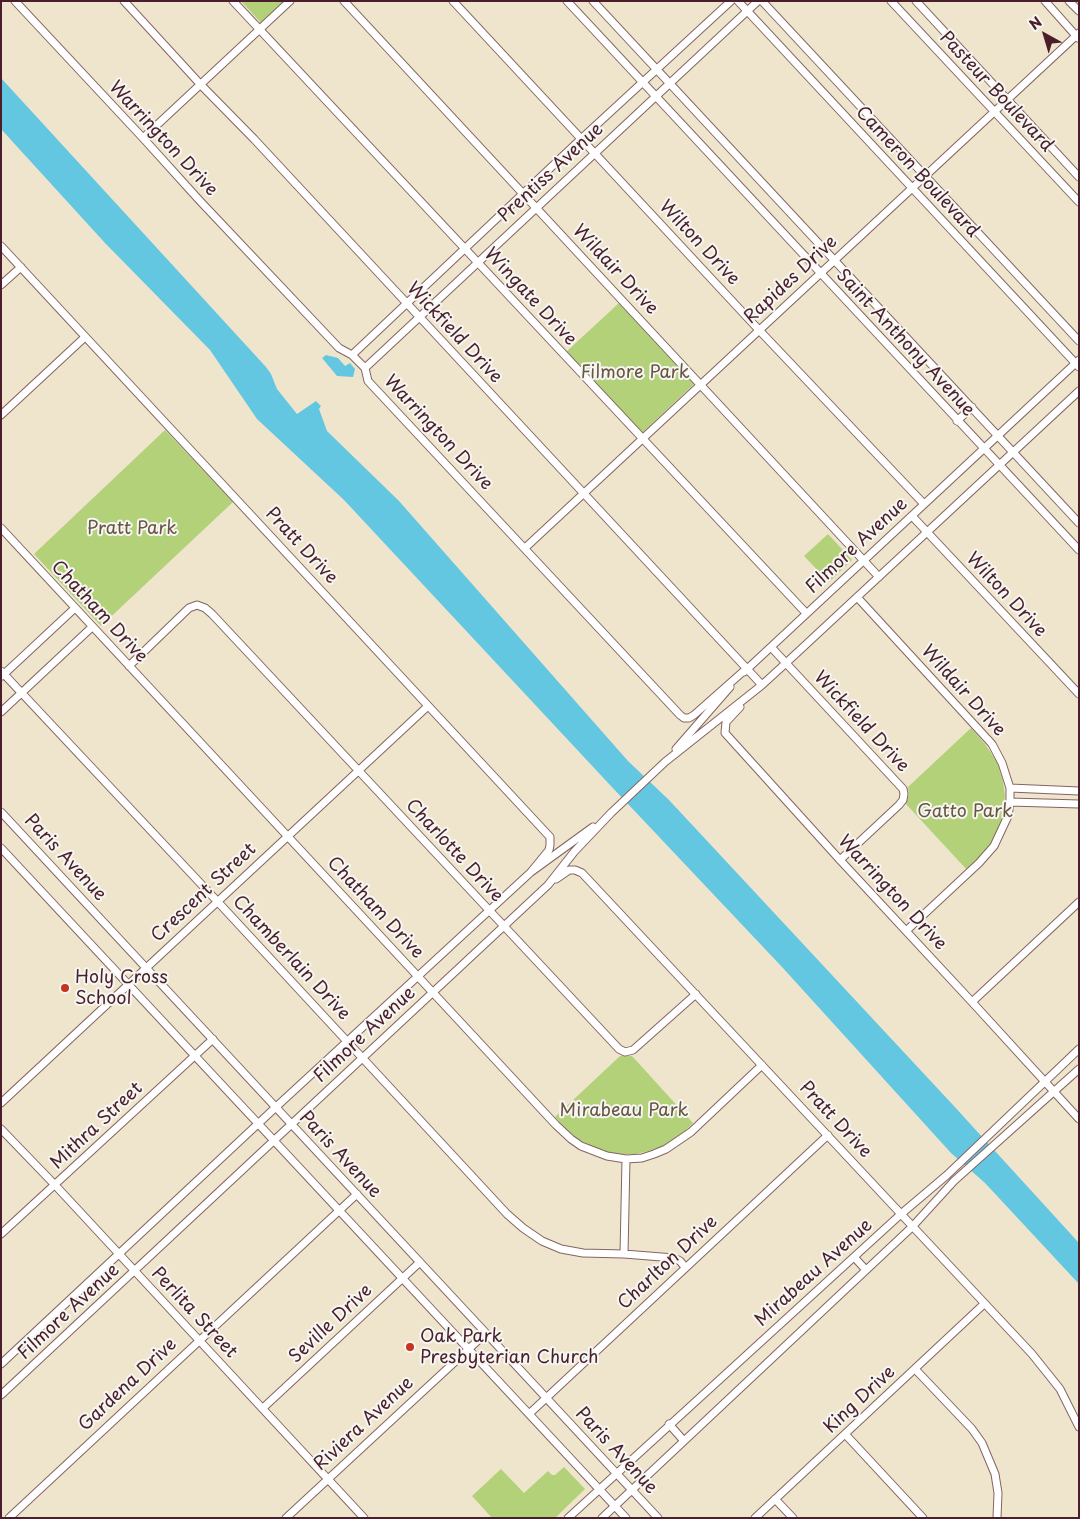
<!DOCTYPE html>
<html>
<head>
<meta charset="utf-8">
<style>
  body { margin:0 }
  #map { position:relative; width:1080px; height:1519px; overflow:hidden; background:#efe5cc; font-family:"Playpen Sans",sans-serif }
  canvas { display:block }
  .frame { position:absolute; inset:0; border:2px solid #4a1f2b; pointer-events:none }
  .north { position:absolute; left:1020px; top:10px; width:50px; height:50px; -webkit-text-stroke:4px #f6f6f2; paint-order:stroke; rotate:321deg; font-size:14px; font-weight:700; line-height:20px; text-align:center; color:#4a1f2b }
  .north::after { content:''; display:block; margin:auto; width:18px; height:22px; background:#4a1f2b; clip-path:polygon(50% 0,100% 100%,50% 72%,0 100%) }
</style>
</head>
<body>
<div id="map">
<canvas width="1080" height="1519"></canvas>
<div class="frame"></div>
<div class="north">N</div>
</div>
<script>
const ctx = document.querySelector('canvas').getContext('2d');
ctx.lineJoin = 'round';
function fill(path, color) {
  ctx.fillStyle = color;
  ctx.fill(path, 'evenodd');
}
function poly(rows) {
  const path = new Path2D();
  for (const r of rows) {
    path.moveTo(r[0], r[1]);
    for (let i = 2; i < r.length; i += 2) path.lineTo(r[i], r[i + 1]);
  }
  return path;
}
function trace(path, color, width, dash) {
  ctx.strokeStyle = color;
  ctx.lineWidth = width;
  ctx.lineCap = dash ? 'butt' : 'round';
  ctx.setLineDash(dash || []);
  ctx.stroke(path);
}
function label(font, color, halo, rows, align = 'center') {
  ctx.font = font + ' "Playpen Sans",sans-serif';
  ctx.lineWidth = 4;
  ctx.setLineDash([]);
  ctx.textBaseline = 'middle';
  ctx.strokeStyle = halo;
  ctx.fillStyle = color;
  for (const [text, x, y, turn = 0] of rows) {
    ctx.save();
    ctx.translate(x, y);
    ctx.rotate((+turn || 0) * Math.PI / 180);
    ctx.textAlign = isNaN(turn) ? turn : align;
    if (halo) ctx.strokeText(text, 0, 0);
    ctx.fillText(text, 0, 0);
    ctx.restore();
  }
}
const green = poly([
  [241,1,287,1,262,24],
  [619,303,694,384,642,433,566,352],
  [165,430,233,502,101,626,34,554],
  [828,534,852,560,829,582,804,556],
  [971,728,985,744,997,762,1003,782,1005,796,1002,817,998,831,988,849,968,871,906,804,909,794,908,787],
  [620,1056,632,1056,693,1123,681,1135,663,1146,649,1151,635,1154,621,1154,606,1152,593,1147,580,1140,569,1132,555,1117],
  [564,1467,585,1489,555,1518,492,1518,472,1496,501,1469,524,1493,548,1471,552,1475,555,1475]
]);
const water = poly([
  [1,78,266,367,271,374,277,389,297,414,316,401,321,406,319,409,327,431,399,501,628,761,669,800,953,1105,1079,1243,1079,1284,985,1183,951,1153,782,967,610,785,344,500,257,419,210,350,105,243,1,129],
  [326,355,338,358,345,366,350,363,355,369,353,377,337,376,322,358]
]);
const minor = poly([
  [15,1,143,138,200,201,339,348,352,355,365,368,368,381,680,715,684,718,689,718,694,715,746,669],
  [124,1,201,85,254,139,762,685],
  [233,1,806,613],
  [344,1,879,577],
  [453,1,759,330,924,504],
  [567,1,1079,550],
  [593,1,1079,523],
  [738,1,1079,367],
  [762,1,1079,341],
  [891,1,1079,202],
  [916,1,1079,177],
  [1045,1,1078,38],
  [1069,1,1079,11],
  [143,138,290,1],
  [1,246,550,837,550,845,549,850,531,872],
  [1,285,21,267],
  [352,355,581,139,731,1],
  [365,368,758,1],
  [1,415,85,337],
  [957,421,972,407],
  [912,516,1079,694],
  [1,528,556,1125,571,1139,581,1146,607,1156,626,1159,642,1158,654,1154,666,1149,691,1132,762,1065],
  [525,548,1079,33],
  [857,597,992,744,1002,763,1010,788,1010,802,1008,816,994,846,979,863,906,931],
  [771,647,903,789,904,794,903,800,899,805,840,860],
  [129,666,189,608,197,605,205,608,212,614,619,1049,625,1052,633,1050,696,994],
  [1,671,217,901,507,1214,523,1228,542,1241,561,1249,583,1253,624,1254,674,1258,680,1261,685,1267],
  [744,672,1079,360],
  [2,676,75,608],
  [740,707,726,722,725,733,840,860,972,1002,1079,1119],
  [1,712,92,627],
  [676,749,730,687],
  [1010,788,1079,791],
  [1010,802,1079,804],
  [1,812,658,1518],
  [1,848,626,1518],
  [556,879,569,870,575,870,582,873,1032,1354,1060,1389,1079,1427],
  [972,1002,1079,902],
  [1,1103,428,706],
  [1,1129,55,1185,364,1518],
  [1,1234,213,1039],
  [624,1254,626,1159],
  [854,1257,866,1270],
  [1,1364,276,1107,531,872,593,827],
  [915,1369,972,1429,982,1443,995,1474,998,1493,997,1518],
  [1,1395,548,885,574,852,611,813,665,762,762,685,786,663,1079,391],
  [263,1408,420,1262],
  [529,1414,828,1135],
  [669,1424,684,1441],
  [845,1434,923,1518],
  [775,1499,793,1518],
  [9,1518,357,1194],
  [286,1518,486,1333],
  [568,1518,901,1214,947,1175,1079,1049],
  [602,1518,912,1227,954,1181,1079,1069],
  [755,1518,984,1304]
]);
const markers = [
  [65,988,5,"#c8321e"],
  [410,1347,5,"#c8321e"]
];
const streetNames = [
  ["Pasteur Boulevard",996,92,47],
  ["Warrington Drive",163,139,47],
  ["Cameron Boulevard",917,172,47],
  ["Prentiss Avenue",551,173,-43],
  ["Wilton Drive",699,243,47],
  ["Wildair Drive",615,270,47],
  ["Rapides Drive",791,280,-43],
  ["Wingate Drive",530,297,47],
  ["Wickfield Drive",454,333,47],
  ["Saint Anthony Avenue",905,343,47],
  ["Warrington Drive",438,433,47],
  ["Pratt Drive",301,546,47],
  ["Filmore Avenue",857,546,-43],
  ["Wilton Drive",1006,595,47],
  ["Chatham Drive",99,612,47],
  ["Wildair Drive",963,691,48],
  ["Wickfield Drive",861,722,47],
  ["Charlotte Drive",454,851,47],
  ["Paris Avenue",65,858,47],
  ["Crescent Street",204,893,-43],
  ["Warrington Drive",892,893,47],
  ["Chatham Drive",375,908,47],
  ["Chamberlain Drive",291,958,47],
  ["Filmore Avenue",365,1035,-43],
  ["Pratt Drive",835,1120,47],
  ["Mithra Street",97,1126,-43],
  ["Paris Avenue",340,1155,47],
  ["Charlton Drive",668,1263,-43],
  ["Mirabeau Avenue",814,1273,-42],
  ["Filmore Avenue",69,1312,-43],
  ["Perlita Street",194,1313,47],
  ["Seville Drive",331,1324,-43],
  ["Gardena Drive",128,1385,-43],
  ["King Drive",860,1400,-43],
  ["Riviera Avenue",364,1424,-43],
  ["Paris Avenue",616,1451,47]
];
const parkNames = [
  ["Filmore Park",635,373],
  ["Pratt Park",132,529],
  ["Gatto Park",965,812],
  ["Mirabeau Park",624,1111]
];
const poiNames = [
  ["Holy Cross",75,978],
  ["School",75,999],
  ["Oak Park",420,1337],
  ["Presbyterian Church",420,1358]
];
fill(green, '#b2d178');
fill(water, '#64c7e2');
trace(minor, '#846463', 9);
trace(minor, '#fff', 7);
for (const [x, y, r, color] of markers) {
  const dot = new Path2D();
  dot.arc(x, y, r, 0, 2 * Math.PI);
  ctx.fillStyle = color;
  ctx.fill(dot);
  trace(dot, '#f6f6f2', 2);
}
label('18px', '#4a1f2b', '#f6f6f2', streetNames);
label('18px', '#695442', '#f6f6f2', parkNames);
label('18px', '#4a1f2b', '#f6f6f2', poiNames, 'left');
</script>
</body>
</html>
